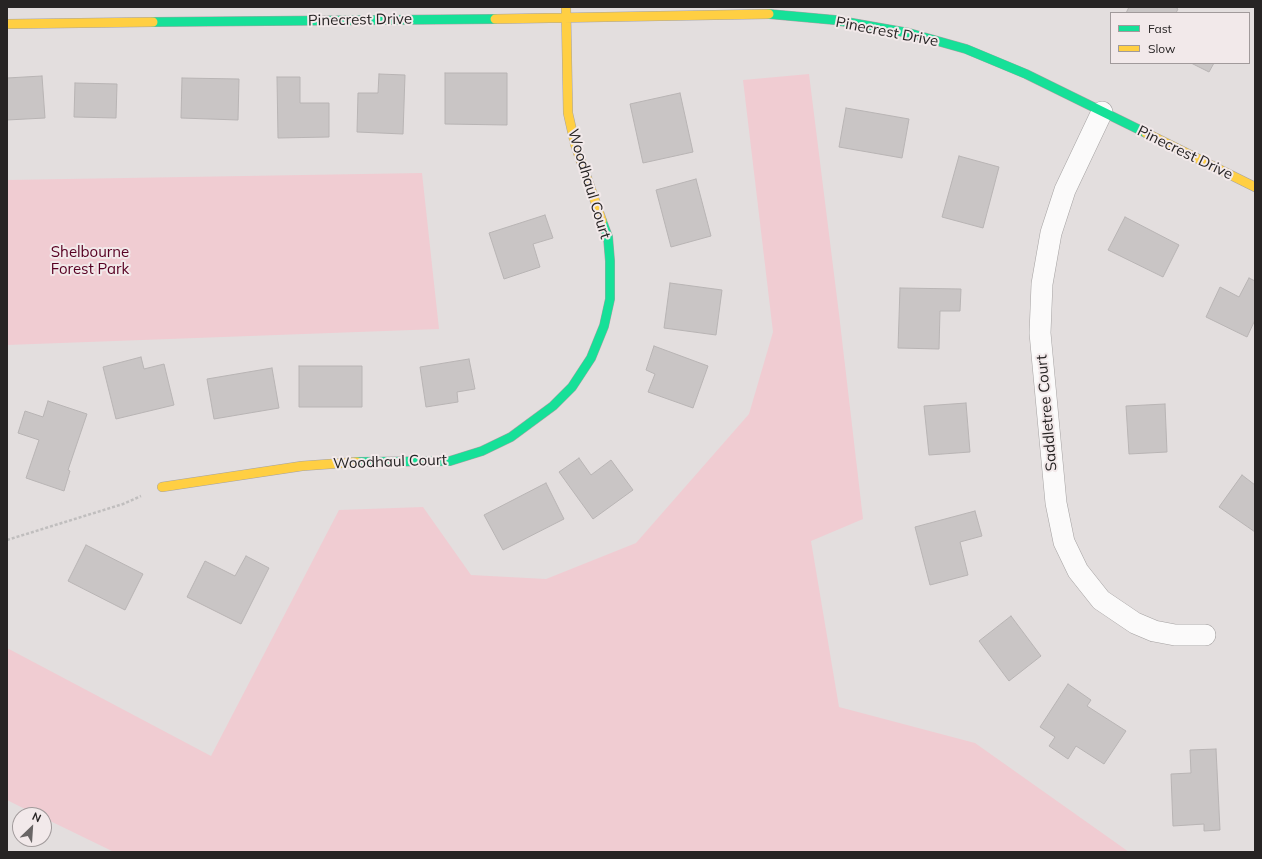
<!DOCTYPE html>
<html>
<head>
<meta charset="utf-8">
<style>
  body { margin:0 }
  #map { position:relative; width:1262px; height:859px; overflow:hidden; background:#e3dede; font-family:Mulish,sans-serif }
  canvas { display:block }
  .frame { position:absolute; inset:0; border:8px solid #272424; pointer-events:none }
  .legend { position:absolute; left:1110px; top:12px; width:140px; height:52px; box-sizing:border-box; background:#f2e9ea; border:1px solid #a19a9b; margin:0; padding:5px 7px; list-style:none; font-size:12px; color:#272424 }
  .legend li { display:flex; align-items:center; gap:8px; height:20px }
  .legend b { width:20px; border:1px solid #a19a9b }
  .north { position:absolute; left:12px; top:807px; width:40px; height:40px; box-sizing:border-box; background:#f2e9ea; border:1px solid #a19a9b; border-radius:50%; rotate:25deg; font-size:11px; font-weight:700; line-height:16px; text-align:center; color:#272424 }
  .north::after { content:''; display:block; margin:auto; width:14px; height:18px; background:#696565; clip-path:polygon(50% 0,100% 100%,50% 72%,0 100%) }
</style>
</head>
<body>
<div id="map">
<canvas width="1262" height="859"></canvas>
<div class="frame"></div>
<ul class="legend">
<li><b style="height:5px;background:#16e098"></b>Fast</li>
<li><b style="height:5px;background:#ffcf43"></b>Slow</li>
</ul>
<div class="north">N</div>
</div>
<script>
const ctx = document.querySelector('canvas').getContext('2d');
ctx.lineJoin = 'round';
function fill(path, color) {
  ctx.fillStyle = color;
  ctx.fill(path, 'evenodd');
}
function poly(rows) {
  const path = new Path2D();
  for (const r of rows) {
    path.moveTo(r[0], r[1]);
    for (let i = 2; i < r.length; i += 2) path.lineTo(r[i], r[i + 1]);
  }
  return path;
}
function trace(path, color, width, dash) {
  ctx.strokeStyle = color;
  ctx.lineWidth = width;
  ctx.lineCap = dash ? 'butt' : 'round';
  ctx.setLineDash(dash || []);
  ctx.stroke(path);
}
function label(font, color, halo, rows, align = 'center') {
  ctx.font = font + ' Mulish,sans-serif';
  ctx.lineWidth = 4;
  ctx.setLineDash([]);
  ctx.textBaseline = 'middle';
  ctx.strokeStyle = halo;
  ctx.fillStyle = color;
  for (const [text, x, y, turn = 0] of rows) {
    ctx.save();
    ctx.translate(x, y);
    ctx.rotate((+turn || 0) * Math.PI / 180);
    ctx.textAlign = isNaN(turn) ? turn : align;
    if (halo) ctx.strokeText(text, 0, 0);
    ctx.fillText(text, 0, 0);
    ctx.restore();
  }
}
const green = poly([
  [809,74,839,314,863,519,811,541,839,707,975,743,1129,852,114,852,44,818,44,815,37,815,7,800,7,648,211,756,339,510,423,507,471,575,546,579,636,543,749,414,773,332,743,80],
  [422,173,439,329,7,345,7,180]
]);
const building = poly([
  [1129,7,1175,7,1178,9,1176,13,1126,13,1129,7],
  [1191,63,1214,63,1209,72,1191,63],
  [445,73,507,73,507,125,445,124,445,73],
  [379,74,405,75,403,134,357,132,358,93,378,93,379,74],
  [42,76,45,118,7,120,7,78,42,76],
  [277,77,300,77,300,103,329,103,329,137,278,138,277,77],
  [182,78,239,79,238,120,181,118,182,78],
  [75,83,117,84,116,118,74,117,75,83],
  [680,93,693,152,643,163,630,104,680,93],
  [846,108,909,119,902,158,839,147,846,108],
  [959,156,999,167,983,228,942,217,959,156],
  [696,179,711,236,671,247,656,190,696,179],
  [545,215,553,238,533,244,540,267,504,279,489,233,545,215],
  [1125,217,1179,245,1163,277,1108,250,1125,217],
  [1249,278,1255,281,1255,320,1247,337,1206,317,1220,287,1239,297,1249,278],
  [670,283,722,290,716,335,664,328,670,283],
  [900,288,961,289,960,311,940,311,939,349,898,348,900,288],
  [654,346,708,366,693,408,648,392,655,374,646,370,654,346],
  [141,357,144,369,164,364,174,405,116,419,103,367,141,357],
  [469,359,475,389,457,392,458,402,426,407,420,367,469,359],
  [299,366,362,366,362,407,299,407,299,366],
  [272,368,279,408,214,419,207,379,272,368],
  [48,401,87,414,68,470,70,471,64,491,26,478,39,440,18,433,25,411,43,417,48,401],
  [966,403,970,452,929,455,924,406,966,403],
  [1165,404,1167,452,1129,454,1126,406,1165,404],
  [579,458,591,475,611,460,633,490,593,519,559,472,579,458],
  [1242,475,1255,485,1255,532,1219,507,1242,475],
  [546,483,564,519,503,550,484,515,546,483],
  [975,511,982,536,960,542,968,575,930,585,915,527,975,511],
  [86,545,143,574,125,610,68,581,86,545],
  [246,556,269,568,241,624,187,597,205,561,235,576,246,556],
  [1011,616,1041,656,1009,681,979,641,1011,616],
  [1068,684,1091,700,1087,706,1126,731,1104,764,1076,746,1068,759,1049,746,1055,737,1040,727,1068,684],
  [1216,749,1220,830,1204,831,1204,824,1173,826,1171,774,1191,773,1190,750,1216,749]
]);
const path = poly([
  [7,540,123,504,141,496]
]);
const street = poly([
  [1102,112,1065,190,1051,233,1042,284,1040,333,1056,503,1064,542,1078,571,1101,600,1135,623,1154,631,1175,635,1205,635]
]);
const fast = poly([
  [769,14,835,20,909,33,966,49,1026,74,1146,133],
  [153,22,495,19],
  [357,462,450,461,482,451,511,437,553,406,572,387,591,358,604,326,610,299,610,261,608,237,602,221]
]);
const slow = poly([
  [566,7,568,113,575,144,602,221],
  [495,19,769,14],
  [7,24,153,22],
  [1146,133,1255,187],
  [162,487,302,466,357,462]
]);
const streetNames = [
  ["Pinecrest Drive",360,20,-1],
  ["Pinecrest Drive",887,32,11],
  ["Pinecrest Drive",1185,153,26],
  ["Woodhaul Court",589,184,73],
  ["Saddletree Court",1047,413,-95],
  ["Woodhaul Court",390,462,-2]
];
const parkNames = [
  ["Shelbourne",90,252],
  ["Forest Park",90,269]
];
fill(green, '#f0ccd2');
fill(building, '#c9c5c5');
trace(building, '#b8b4b4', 1);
trace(street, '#a5a2a2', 22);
trace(fast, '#a5a2a2', 10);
trace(slow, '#a5a2a2', 10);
trace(path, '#c0bebe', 2.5, [3, 2]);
trace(street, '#fbfafa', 21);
trace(fast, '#16e098', 9);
trace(slow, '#ffcf43', 9);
label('15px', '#272424', '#f2e9ea', streetNames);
label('15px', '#570022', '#f2e9ea', parkNames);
</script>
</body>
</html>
